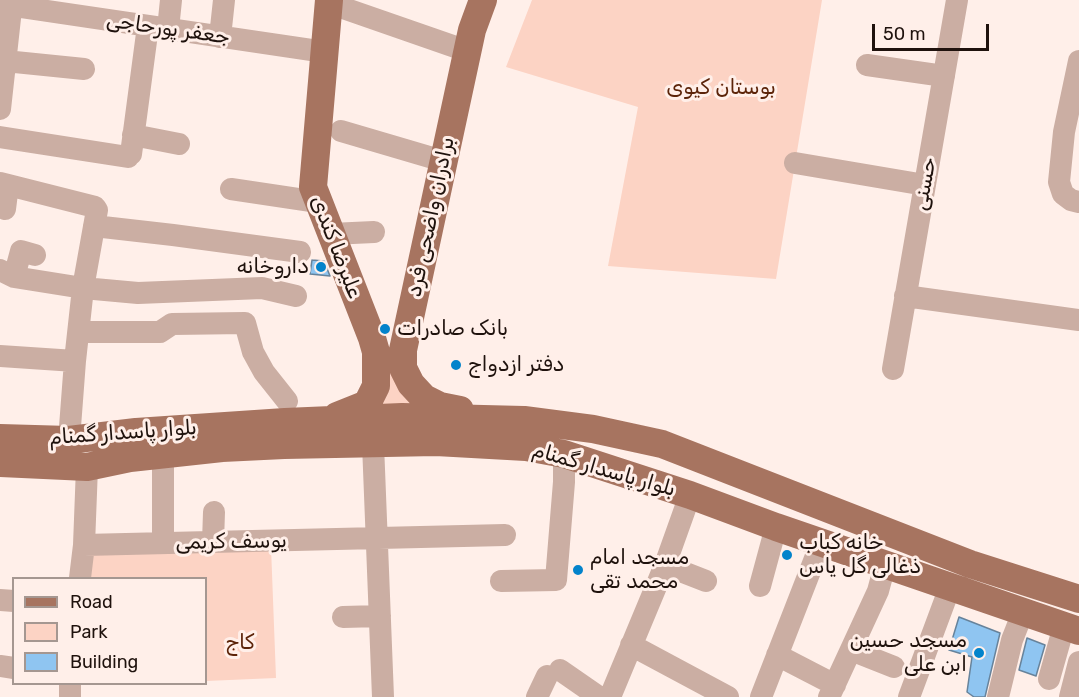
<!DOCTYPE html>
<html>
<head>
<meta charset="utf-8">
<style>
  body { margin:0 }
  #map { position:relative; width:1079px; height:697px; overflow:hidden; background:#ffefe9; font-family:Rubik,sans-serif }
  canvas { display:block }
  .legend { position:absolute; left:12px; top:577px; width:195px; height:108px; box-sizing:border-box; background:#ffefe9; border:2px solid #a59791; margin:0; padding:8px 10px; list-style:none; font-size:18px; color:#1f120d }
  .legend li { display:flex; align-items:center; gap:12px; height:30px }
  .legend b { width:30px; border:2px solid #a59791 }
  .scale { position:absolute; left:872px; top:24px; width:117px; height:27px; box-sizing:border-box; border:3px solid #1f120d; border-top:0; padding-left:8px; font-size:18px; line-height:21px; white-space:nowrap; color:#1f120d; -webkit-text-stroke:4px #ffefe9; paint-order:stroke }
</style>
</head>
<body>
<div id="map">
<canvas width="1079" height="697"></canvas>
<ul class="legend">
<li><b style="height:8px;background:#a77460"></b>Road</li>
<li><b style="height:16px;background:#fcd3c4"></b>Park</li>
<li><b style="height:16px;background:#8fc5f1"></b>Building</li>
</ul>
<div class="scale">50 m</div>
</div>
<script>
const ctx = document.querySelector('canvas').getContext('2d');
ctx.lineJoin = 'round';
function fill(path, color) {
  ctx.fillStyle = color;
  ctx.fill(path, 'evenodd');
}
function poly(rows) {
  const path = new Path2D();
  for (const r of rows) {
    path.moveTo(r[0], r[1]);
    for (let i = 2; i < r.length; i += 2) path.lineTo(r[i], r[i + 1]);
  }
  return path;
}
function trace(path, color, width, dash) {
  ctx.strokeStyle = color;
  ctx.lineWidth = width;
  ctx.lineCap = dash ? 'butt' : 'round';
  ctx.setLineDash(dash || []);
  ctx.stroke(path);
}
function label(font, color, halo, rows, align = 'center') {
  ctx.font = font + ' Rubik,"Noto Naskh Arabic",sans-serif';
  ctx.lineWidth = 6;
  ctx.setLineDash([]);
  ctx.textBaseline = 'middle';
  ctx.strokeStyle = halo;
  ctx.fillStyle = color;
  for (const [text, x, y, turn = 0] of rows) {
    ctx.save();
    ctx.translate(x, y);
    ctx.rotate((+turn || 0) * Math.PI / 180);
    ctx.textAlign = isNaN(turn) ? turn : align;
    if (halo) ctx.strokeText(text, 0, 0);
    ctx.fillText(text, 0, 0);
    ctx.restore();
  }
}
const green = poly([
  [532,0,822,0,776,279,608,266,638,107,506,67],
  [383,353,424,409,379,406],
  [271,547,276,678,206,681,206,578,88,578,90,551]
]);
const building = poly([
  [312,260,324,261,330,276,310,274,312,260],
  [959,617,1000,633,985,697,974,697,967,692,972,657,949,650,959,617],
  [1027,638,1045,645,1036,676,1019,670,1027,638]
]);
const minor = poly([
  [329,3,467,51],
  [0,4,325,52],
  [168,29,171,0],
  [220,37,224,0],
  [5,61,84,69],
  [1079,61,1064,132,1059,182,1063,194,1071,200,1079,202],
  [867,65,944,76],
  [0,109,12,0],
  [341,131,443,161],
  [133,135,179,144],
  [0,137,128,157],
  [131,154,148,26],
  [795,163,925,185],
  [0,183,95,207,97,210,83,288,75,361,69,440],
  [231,189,318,202],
  [5,209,8,185],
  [94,226,173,235,300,252],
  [331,234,374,232],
  [0,270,14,277,83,288,138,293,262,288,296,296],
  [14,277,21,251,35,255],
  [905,296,1079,320],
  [79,332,160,332,172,324,245,323,253,352,264,372,287,401],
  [0,356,75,361],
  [893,369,957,0],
  [373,444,383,697],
  [213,542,214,512],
  [163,543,163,468],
  [84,545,505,535],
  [665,565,706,581],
  [80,578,84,545,87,467],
  [501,581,556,580,564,482,564,454],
  [760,586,776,527],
  [0,600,14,601],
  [343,617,380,616],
  [631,645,728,697],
  [851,650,894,667],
  [777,655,835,685],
  [0,666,14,668],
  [560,670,599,697],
  [1049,679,1064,626],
  [70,697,70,684],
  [537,697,547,676],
  [610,697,665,565,690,495],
  [761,697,821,543],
  [829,697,878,591,885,565],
  [909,697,950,587],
  [998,697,1012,640,1023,612],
  [1070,697,1079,662]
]);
const major = poly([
  [329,0,313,187,372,338,376,352,376,386,367,404,337,416],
  [460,410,440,406,424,398,411,384,403,368,403,350,472,30,483,0],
  [0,438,69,440,136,432,285,422,402,417,524,420,593,429,662,444,970,564,1079,599],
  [0,463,87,467,130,458,222,448,284,445,436,442,526,447,564,454,690,495,776,527,1079,631]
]);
const markers = [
  [321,267,6,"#0383cb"],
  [385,329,6,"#0383cb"],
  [456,365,6,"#0383cb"],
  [787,555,6,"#0383cb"],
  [578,570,6,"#0383cb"],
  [979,653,6,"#0383cb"]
];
const streetNames = [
  ["جعفر پورحاجی",168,29,8],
  ["حسنی",925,184,-80],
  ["برادران واضحی فرد",431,217,-78],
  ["علیرضا کندی",336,247,69],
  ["بلوار پاسدار گمنام",123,433,-4],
  ["بلوار پاسدار گمنام",604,470,16],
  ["یوسف کریمی",231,542,-1]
];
const parkNames = [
  ["بوستان کیوی",721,88],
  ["کاج",240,643]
];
const poiNames = [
  ["داروخانه",309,267,"right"],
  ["بانک صادرات",397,329],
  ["دفتر ازدواج",468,365],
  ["خانه کباب",799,543],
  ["ذغالی گل یاس",799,567],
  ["مسجد امام",590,558],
  ["محمد تقی",590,582],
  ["مسجد حسین",967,641,"right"],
  ["ابن علی",967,665,"right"]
];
fill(green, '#fcd3c4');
fill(building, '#8fc5f1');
trace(building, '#67839b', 1.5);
trace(minor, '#cbaea3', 22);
trace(major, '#a77460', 28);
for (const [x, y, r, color] of markers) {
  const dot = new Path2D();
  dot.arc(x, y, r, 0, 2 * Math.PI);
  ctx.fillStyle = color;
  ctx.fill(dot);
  trace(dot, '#ffefe9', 2);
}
label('21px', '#1f120d', '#ffefe9', streetNames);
label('21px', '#5c2409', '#ffefe9', parkNames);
label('21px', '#1f120d', '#ffefe9', poiNames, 'left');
</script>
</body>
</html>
